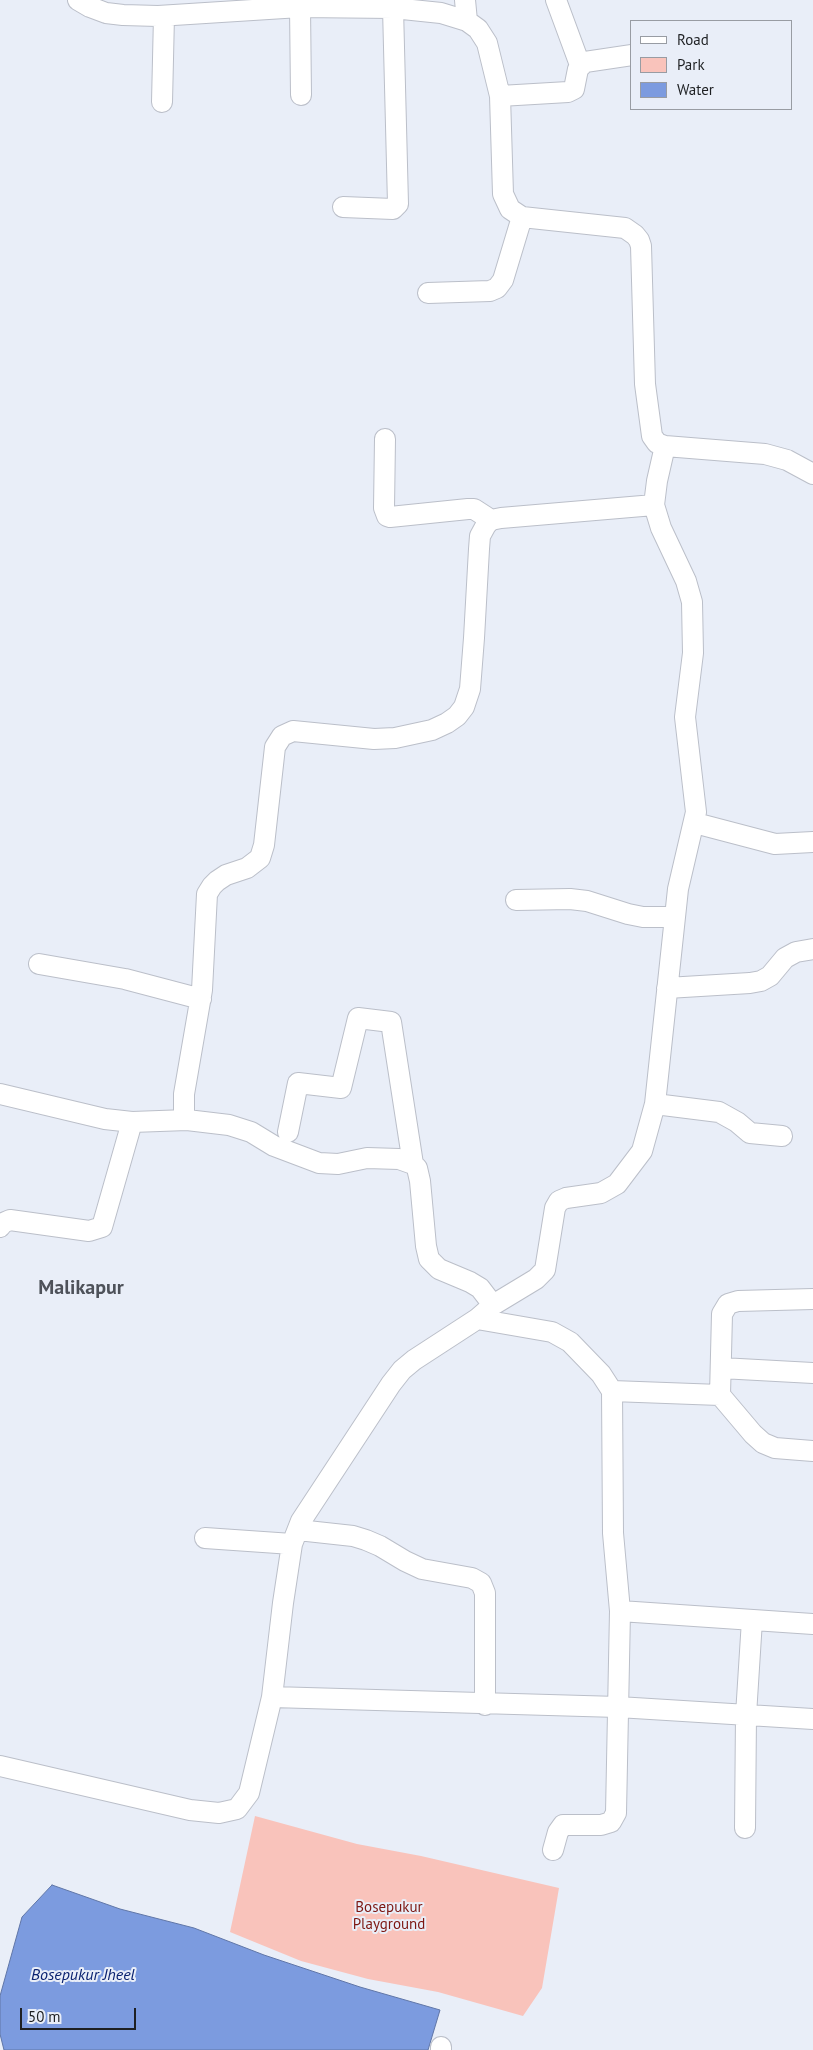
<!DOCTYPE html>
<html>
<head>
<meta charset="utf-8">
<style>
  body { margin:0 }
  #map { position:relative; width:813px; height:2050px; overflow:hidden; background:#e9eef8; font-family:"PT Sans",sans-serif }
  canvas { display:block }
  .legend { position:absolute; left:630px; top:20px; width:162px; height:90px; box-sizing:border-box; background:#e9eef8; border:1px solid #989ca3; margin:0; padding:6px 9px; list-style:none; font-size:15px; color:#1e2023 }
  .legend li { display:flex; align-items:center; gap:10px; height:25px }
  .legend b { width:25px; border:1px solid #989ca3 }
  .scale { position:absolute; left:20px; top:2008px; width:116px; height:22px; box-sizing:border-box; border:2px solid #1e2023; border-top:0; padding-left:6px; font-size:15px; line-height:18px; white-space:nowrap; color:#1e2023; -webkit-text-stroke:4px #e9eef8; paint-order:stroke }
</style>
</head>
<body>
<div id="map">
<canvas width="813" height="2050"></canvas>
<ul class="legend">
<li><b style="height:6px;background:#fff"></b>Road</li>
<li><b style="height:14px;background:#f9c3bb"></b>Park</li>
<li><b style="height:14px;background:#7c9bdf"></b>Water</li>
</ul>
<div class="scale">50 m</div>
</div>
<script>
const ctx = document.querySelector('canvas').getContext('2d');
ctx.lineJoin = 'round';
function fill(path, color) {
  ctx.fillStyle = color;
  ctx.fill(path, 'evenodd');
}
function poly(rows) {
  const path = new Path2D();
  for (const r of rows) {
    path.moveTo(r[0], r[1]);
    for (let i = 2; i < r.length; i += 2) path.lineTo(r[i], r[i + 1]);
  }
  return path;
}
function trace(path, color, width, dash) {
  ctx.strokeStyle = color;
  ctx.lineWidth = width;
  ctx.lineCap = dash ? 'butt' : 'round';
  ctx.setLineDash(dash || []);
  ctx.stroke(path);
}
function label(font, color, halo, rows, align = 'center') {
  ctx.font = font + ' "PT Sans",sans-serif';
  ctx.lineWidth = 4;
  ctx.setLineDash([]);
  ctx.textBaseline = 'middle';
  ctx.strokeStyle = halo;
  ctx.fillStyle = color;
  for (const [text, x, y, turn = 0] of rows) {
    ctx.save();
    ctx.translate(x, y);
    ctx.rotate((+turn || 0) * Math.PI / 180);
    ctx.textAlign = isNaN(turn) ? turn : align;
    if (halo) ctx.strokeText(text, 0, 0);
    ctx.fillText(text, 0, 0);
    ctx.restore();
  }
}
const green = poly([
  [255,1816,357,1844,421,1856,559,1888,542,1988,523,2016,438,1992,368,1979,301,1961,230,1932]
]);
const water = poly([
  [52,1885,120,1909,194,1928,264,1955,360,1987,440,2010,428,2050,4,2050,0,2034,0,1996,22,1917,52,1885]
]);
const minor = poly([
  [78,0,90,7,106,13,123,15,158,16,300,7,393,8,441,13,467,21,478,29,487,43,500,96,503,194,510,209,522,217,625,228,635,235,639,240,641,246,645,384,652,436,657,443,665,446,765,454,787,460,813,474],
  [465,0,467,21],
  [556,0,580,65],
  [300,7,301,95],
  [500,96,568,92,574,89,578,69,585,62,632,55],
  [162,102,164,16],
  [343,207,393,209,398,204,393,8],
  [428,293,490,291,497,288,503,280,522,217],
  [385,439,384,508,387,516,390,517,468,509,474,509,491,520],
  [695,823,775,844,813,842],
  [516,900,570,899,587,901,628,914,643,917,675,917],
  [39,964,125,979,201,999],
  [667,988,750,983,761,981,770,976,785,958,796,952,813,949],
  [0,1094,105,1119,132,1122,187,1120],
  [655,1104,719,1112,737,1122,750,1133,782,1136],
  [288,1132,298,1083,341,1088,358,1018,391,1022,413,1164],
  [0,1227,3,1223,10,1220,89,1231,102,1227,132,1122],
  [813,1299,738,1301,728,1304,722,1314,720,1395,753,1434,763,1443,775,1448,813,1451],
  [493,1305,536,1279,545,1270,555,1208,559,1201,566,1198,601,1193,617,1184,642,1151,655,1104,678,889,696,812,685,717,693,653,692,602,686,581,661,528,654,505],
  [477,1319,552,1332,570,1342,601,1374,612,1391,613,1533,620,1611,616,1813,611,1822,601,1825,563,1825,558,1832,553,1850],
  [721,1368,813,1373],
  [612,1391,720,1395],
  [298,1530,353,1536,366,1540,380,1546,405,1561,422,1569,472,1578,481,1583,485,1593,485,1705],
  [205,1538,292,1544],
  [620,1611,813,1624],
  [272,1697,283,1603,292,1544,301,1521,391,1384,402,1370,414,1360,477,1319,493,1305,480,1288,470,1282,439,1269,429,1259,426,1246,420,1181,417,1168,413,1164,399,1159,367,1158,338,1164,319,1163,274,1146,251,1132,229,1125,187,1120,184,1113,184,1094,202,990,207,894,212,886,217,881,226,875,247,868,260,858,264,845,275,747,282,736,293,731,374,739,395,738,432,730,447,723,457,716,464,707,470,689,474,638,479,549,480,536,486,525,491,520,501,518,654,505,657,481,665,446],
  [0,1766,190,1810,219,1813,237,1809,249,1793,272,1697,618,1707,813,1719],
  [745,1828,746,1715,752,1620],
  [441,2050,441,2047]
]);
const parkNames = [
  ["Bosepukur",389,1908],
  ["Playground",389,1925]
];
const waterNames = [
  ["Bosepukur Jheel",83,1975]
];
const districtNames = [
  ["Malikapur",81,1288]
];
fill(green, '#f9c3bb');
fill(water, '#7c9bdf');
trace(water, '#6076a7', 1);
trace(minor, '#bbbfc9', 22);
trace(minor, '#fff', 20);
label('15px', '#7d1712', '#e9eef8', parkNames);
label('italic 16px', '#0a2270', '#e9eef8', waterNames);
label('bold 20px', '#4e525a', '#e9eef8', districtNames);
</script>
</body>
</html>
